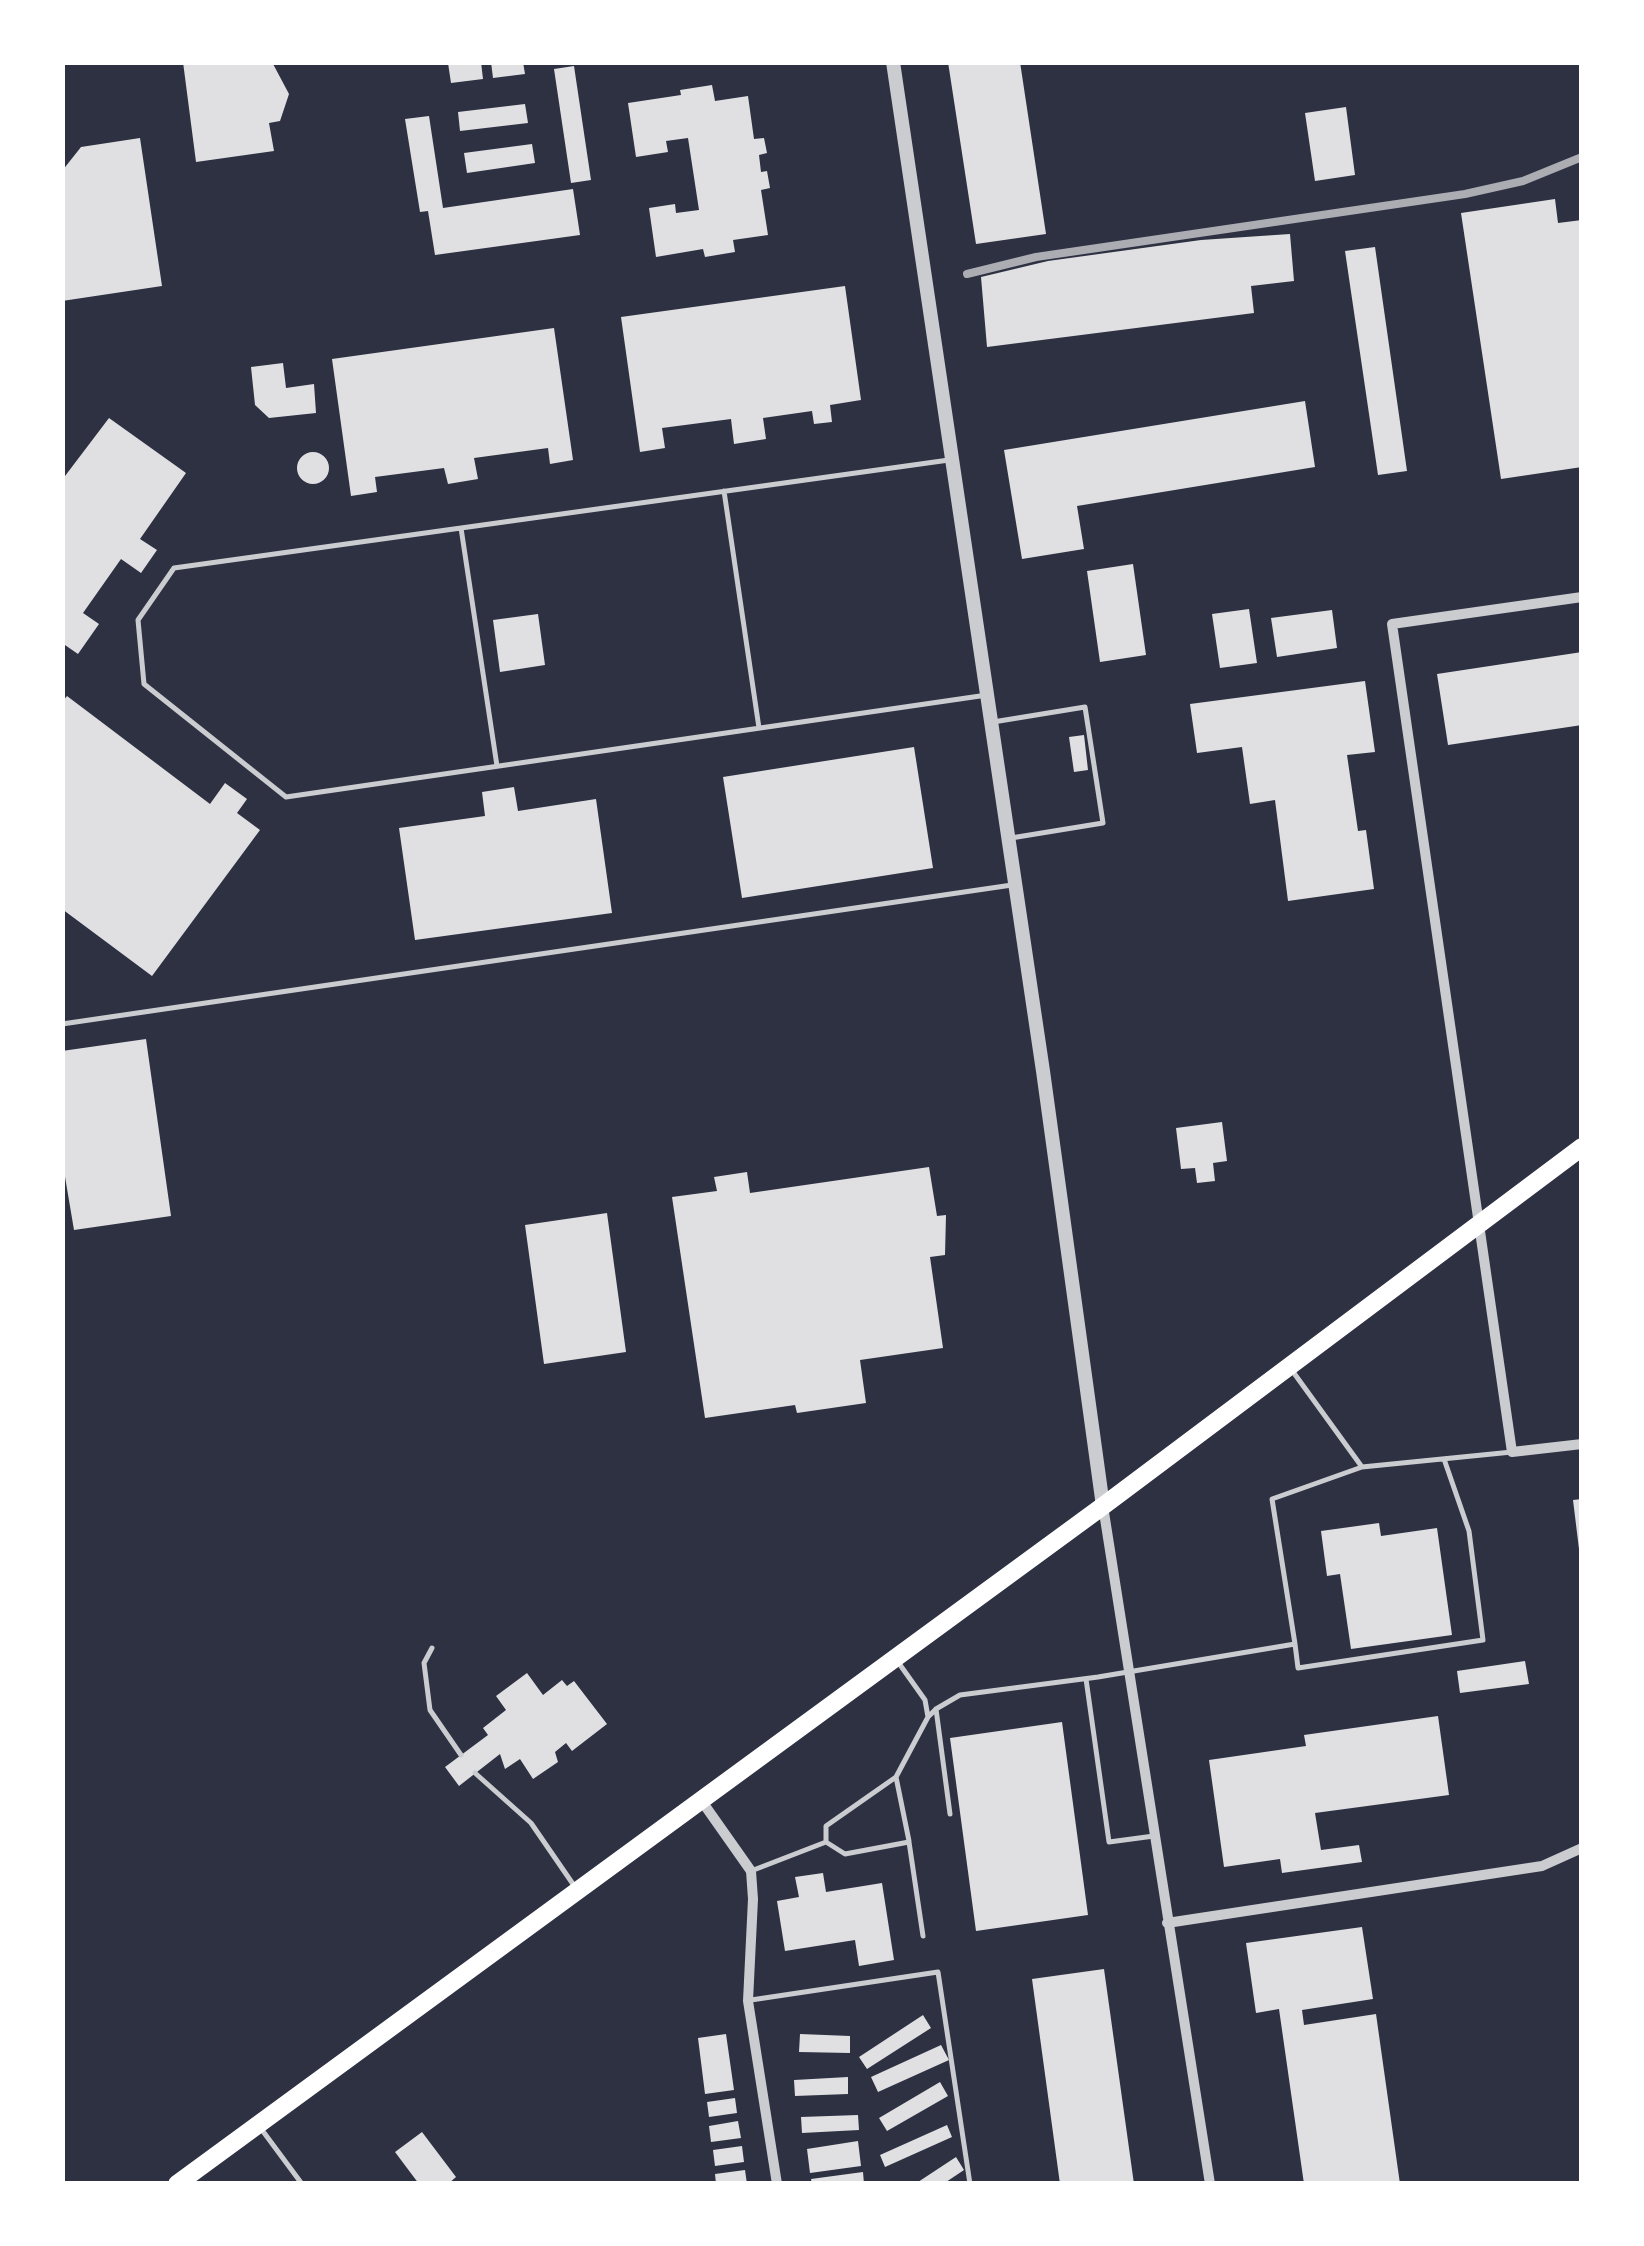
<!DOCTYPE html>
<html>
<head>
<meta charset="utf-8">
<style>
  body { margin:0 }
  #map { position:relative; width:1644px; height:2246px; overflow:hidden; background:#2d3142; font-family:Poppins,sans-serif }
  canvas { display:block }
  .frame { position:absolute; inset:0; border:65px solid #fff; pointer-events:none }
</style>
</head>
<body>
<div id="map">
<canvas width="1644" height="2246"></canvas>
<div class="frame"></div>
</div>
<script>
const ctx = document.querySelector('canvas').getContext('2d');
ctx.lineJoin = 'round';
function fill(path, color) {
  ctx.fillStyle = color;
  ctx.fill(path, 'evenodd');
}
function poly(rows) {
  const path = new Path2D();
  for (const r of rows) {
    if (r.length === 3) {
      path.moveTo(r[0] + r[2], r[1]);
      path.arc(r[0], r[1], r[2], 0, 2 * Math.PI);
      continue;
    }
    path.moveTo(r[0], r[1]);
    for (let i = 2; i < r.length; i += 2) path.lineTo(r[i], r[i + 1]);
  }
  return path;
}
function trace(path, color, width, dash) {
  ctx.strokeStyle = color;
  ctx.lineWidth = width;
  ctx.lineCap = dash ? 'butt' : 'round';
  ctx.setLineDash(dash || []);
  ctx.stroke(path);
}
const building = poly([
  [183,62,272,62,289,94,280,121,269,123,274,151,196,162],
  [481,62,483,79,451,83,448,63],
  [491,62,523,62,525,74,493,78],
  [948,62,1020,62,1046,234,976,244],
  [574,66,591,180,571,183,554,69],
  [712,85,715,101,748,96,754,139,764,138,767,153,759,155,761,172,767,171,770,188,761,190,768,235,733,240,735,252,705,257,703,249,656,257,649,208,675,204,676,213,699,210,688,138,666,141,668,152,636,157,628,103,681,95,680,90],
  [525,104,528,123,460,131,458,112],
  [1346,107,1355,175,1315,181,1305,113],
  [429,116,443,208,573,189,580,235,435,255,428,211,420,212,405,119],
  [140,138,162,286,62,301,62,171,81,147],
  [532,144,535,163,467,173,464,153],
  [1555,199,1558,223,1582,220,1582,467,1501,479,1461,213],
  [1290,234,1294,281,1251,286,1254,313,987,347,981,277,1048,261,1201,240],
  [1375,247,1407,471,1378,475,1345,251],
  [845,286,861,400,830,405,832,422,814,424,812,411,763,418,766,439,734,444,731,419,662,428,665,448,640,452,621,317],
  [554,328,573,460,550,464,548,448,474,458,478,479,448,484,444,468,375,477,377,492,351,496,332,359],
  [283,363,286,388,314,384,316,413,269,418,255,405,251,367],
  [1305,401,1315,467,1077,506,1084,549,1022,559,1004,450],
  [109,418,186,473,140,539,157,550,141,573,121,559,83,613,99,624,78,654,62,643,62,480],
  [313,468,16],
  [1133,564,1146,655,1100,662,1087,571],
  [1249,609,1257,663,1220,668,1212,614],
  [1332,610,1337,648,1277,657,1271,618],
  [538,614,545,665,500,672,493,620],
  [1582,652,1582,725,1448,745,1437,674],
  [1365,681,1375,752,1347,755,1358,831,1366,830,1374,889,1288,901,1275,800,1250,804,1242,747,1197,753,1190,704],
  [67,696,210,804,225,783,247,799,237,813,260,830,152,976,62,909,62,702],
  [1084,735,1088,770,1074,772,1069,737],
  [914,747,933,868,742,898,723,777],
  [514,787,518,811,596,799,612,913,415,940,399,828,485,816,482,792],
  [146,1039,171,1216,74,1230,62,1159,62,1051],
  [1222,1122,1227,1161,1213,1163,1215,1181,1197,1183,1195,1168,1181,1169,1176,1128],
  [929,1167,937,1216,946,1215,945,1255,930,1257,943,1348,860,1360,866,1403,797,1413,795,1405,705,1418,672,1197,717,1191,714,1177,747,1172,750,1193],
  [607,1213,626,1352,544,1364,525,1225],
  [1582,1499,1582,1549,1579,1549,1573,1500],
  [1379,1523,1381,1536,1437,1528,1452,1635,1351,1649,1340,1574,1327,1576,1321,1531],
  [1525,1661,1529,1684,1460,1693,1457,1671],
  [527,1673,543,1695,562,1680,567,1686,574,1681,607,1724,572,1751,566,1743,555,1752,558,1762,533,1779,520,1759,505,1769,500,1754,459,1786,445,1767,488,1735,483,1728,506,1710,496,1696],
  [1438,1716,1449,1795,1315,1813,1321,1850,1359,1845,1362,1862,1282,1873,1280,1859,1224,1867,1209,1760,1306,1746,1304,1735],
  [1062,1722,1088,1915,976,1931,950,1738],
  [823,1873,826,1892,882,1883,894,1960,859,1966,855,1940,785,1951,777,1901,799,1897,795,1877],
  [1362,1927,1373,1999,1302,2010,1304,2025,1376,2014,1400,2184,1304,2184,1279,2009,1256,2013,1246,1943],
  [1104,1969,1134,2184,1060,2184,1032,1979],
  [923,2015,931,2028,867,2069,859,2057],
  [726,2034,734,2090,705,2094,698,2038],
  [800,2034,850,2036,850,2053,799,2052],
  [941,2045,949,2060,878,2092,871,2077],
  [848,2077,848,2094,795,2096,794,2080],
  [940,2082,948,2096,887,2131,879,2118],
  [735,2098,737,2113,709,2117,707,2102],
  [858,2115,859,2130,802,2133,801,2117],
  [738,2121,741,2138,711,2142,709,2126],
  [947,2125,952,2137,885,2167,880,2155],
  [422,2132,456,2177,448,2184,419,2184,395,2152],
  [858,2141,861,2166,810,2173,807,2149],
  [742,2146,744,2162,715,2166,713,2150],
  [956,2157,964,2170,943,2184,915,2184],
  [745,2170,747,2184,716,2184,715,2174],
  [863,2172,864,2184,812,2184,811,2179]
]);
const service = poly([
  [949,460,174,568,138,620,144,684,286,797,987,695],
  [724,491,759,728],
  [461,528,497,766],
  [993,722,1085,707,1103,823,1011,838],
  [62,1024,1012,885],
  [1362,1467,1512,1452],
  [1295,1644,1298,1668,1483,1640,1469,1531,1444,1459],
  [432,1648,424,1663,430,1710,461,1755],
  [1086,1679,1109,1842,1154,1836],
  [936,1709,950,1814],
  [928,1717,936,1709,960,1695,1098,1677,1295,1644,1272,1499,1362,1467,1291,1369],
  [475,1773,531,1823,575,1887],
  [896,1777,928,1717,925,1700,898,1662],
  [826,1842,826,1826,896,1777,909,1841],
  [751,1871,826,1842,845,1854,909,1842,923,1936],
  [751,2000,938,1972,970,2184],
  [262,2130,302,2184]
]);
const minor = poly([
  [1582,597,1392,624,1512,1452,1582,1444],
  [1103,1506,1210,2184],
  [701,1800,751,1871,753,1899,748,2001,777,2184],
  [1167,1923,1542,1866,1582,1848]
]);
const tertiary = poly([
  [893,62,1043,1071,1103,1506]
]);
const primary = poly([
  [177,2184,1103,1506,1582,1147]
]);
const rail = poly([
  [967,274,1036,257,1465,194,1523,181,1582,157]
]);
fill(building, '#e0e0e3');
trace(service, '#caccd0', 5);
trace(minor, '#caccd0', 10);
trace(tertiary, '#caccd0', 14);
trace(primary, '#fff', 18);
trace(rail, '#abadb3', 8);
</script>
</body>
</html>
